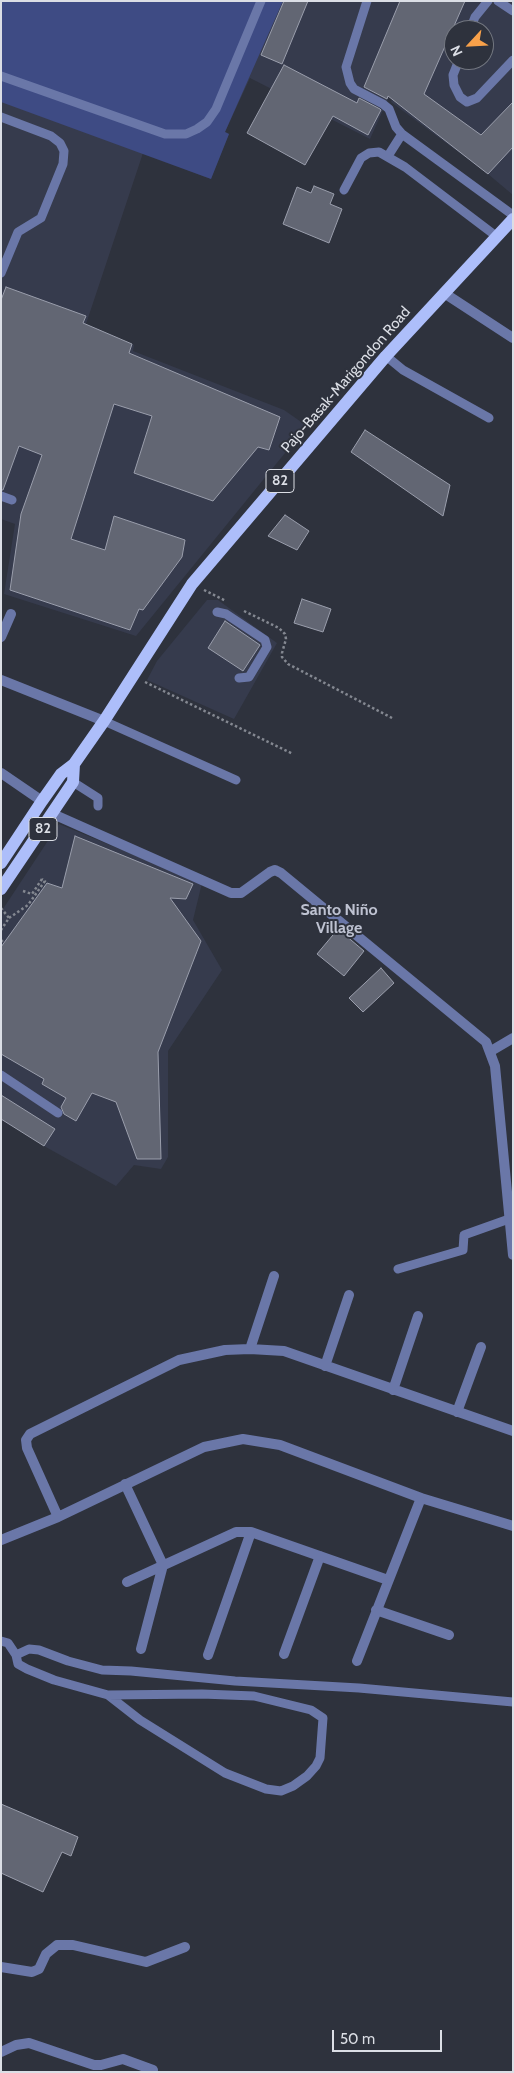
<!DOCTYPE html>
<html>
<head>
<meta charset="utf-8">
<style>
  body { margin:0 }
  #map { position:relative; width:514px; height:2073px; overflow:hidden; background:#2e323d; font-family:Cabin,sans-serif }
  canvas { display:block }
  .frame { position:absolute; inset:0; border:2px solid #dbdee5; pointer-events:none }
  .north { position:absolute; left:444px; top:20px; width:50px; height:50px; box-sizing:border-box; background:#2e323d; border:1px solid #737780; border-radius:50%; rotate:245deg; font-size:14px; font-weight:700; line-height:20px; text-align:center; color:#dbdee5 }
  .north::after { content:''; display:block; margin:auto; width:18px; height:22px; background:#f8a14a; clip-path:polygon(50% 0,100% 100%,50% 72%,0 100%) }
  .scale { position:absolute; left:332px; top:2030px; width:110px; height:22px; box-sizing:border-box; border:2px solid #dbdee5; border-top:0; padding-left:6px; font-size:15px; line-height:18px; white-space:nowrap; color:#dbdee5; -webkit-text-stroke:4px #2e323d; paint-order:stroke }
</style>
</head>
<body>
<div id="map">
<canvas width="514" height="2073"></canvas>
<div class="frame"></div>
<div class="north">N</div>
<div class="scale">50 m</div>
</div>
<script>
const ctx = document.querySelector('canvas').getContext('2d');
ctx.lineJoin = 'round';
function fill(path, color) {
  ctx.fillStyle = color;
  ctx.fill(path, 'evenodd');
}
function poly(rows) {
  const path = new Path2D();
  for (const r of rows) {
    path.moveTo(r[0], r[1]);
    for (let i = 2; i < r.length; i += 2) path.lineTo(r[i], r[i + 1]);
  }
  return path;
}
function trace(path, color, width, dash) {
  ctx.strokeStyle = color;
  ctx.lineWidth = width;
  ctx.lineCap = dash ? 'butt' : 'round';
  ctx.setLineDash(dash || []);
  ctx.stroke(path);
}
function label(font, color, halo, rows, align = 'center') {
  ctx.font = font + ' Cabin,sans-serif';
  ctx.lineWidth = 4;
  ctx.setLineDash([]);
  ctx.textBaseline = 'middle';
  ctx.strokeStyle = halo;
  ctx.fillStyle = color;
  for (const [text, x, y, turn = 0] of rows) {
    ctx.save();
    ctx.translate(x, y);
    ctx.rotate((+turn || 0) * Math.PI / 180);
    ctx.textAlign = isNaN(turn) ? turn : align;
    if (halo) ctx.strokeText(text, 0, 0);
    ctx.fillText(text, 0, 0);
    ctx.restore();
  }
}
const built = poly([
  [1,1,432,1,370,139,250,78,225,132,229,134,211,179,143,153,86,324,134,345,133,351,284,410,307,426,136,636,4,594,15,524,1,519],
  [440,1,513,1,513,195,488,174,391,102],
  [454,30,484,30,484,60,454,60],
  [207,600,218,600,277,643,234,719,147,680,157,661],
  [59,824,202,883,193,920,222,970,168,1051,168,1157,161,1169,134,1165,116,1186,44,1146,1,1119,1,912]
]);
const green = poly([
  [1,1,283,1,225,132,229,134,211,179,1,102]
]);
const building = poly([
  [284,1,308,1,282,64,261,55,284,1],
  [400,1,465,1,424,94,481,135,513,102,513,147,488,174,388,96,387,99,364,87,400,1],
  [284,65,357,103,359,98,380,109,381,110,368,135,333,116,305,165,247,133,284,65],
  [314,186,334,194,330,204,342,209,329,243,283,224,297,187,311,193,314,186],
  [6,287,86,316,83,323,132,344,129,353,280,417,269,450,258,447,213,501,134,473,152,416,114,404,71,539,105,550,114,516,185,540,182,557,143,610,139,609,130,630,10,590,21,514,42,455,19,446,3,490,1,490,1,300,6,287],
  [365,430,450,485,443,516,351,452,365,430],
  [285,515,309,531,297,550,268,536,285,515],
  [302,599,331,609,323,632,294,623,302,599],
  [225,621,260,645,243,671,208,648,225,621],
  [75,836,193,884,186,899,170,898,201,941,158,1052,161,1159,137,1159,116,1102,92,1093,76,1121,64,1114,61,1107,66,1098,42,1084,44,1079,1,1054,1,947,47,883,62,888,75,836],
  [338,929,364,951,344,976,317,954,338,929],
  [381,968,394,983,363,1012,349,998,381,968],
  [1,1095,55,1129,44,1146,1,1119,1,1095],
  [1,1804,78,1837,71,1856,62,1852,43,1892,1,1873,1,1804]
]);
const path = poly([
  [204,590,226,601],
  [244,611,279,628,285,634,286,639,282,653,282,657,288,664,394,719],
  [145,682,293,754],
  [23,891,32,894,42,879],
  [1,908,9,918,1,930],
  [9,918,28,905,45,881,42,879],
  [1,940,4,943]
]);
const lane = poly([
  [367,1,346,67,350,83,354,89,383,104,389,109,396,127,402,134,513,215],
  [498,1,513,11],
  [470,30,475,17,488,1],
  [459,60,453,75,454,85,460,97,467,102,477,98,513,60],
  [1,76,165,134,186,134,197,129,207,122,216,109,261,1],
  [1,117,51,136,60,143,64,151,63,164,41,218,18,232,1,273],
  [388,156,402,134],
  [344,190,361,158,369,153,379,152,405,167,496,236],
  [386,356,403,370,489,418],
  [1,496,12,500],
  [217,612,226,614,265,640,267,647,249,677,239,678],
  [104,721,236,780],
  [73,782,98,798,98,806],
  [1,1075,58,1113],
  [398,1269,463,1250,464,1235,509,1219],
  [1,1641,8,1643,16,1655,18,1664,27,1669,54,1680,108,1695,202,1694,254,1696,311,1710,323,1718,320,1758,316,1766,307,1776,293,1786,281,1791,266,1789,225,1773,140,1720,108,1695],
  [16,1655,29,1649,39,1650,68,1661,102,1670,131,1671,235,1681,359,1688,513,1702]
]);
const street = poly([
  [444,293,513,338],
  [1,637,11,614],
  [1,680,104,721],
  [1,773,42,801],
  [53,814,231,893,241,893,270,872,275,870,281,873,486,1042,495,1066,513,1255],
  [491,1051,513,1038],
  [250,1349,274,1276],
  [325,1366,349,1295],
  [393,1390,418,1316],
  [457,1412,481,1347],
  [125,1484,163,1565,141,1649],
  [58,1517,27,1448,26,1440,30,1434,179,1360,225,1350,250,1349,284,1351,513,1431],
  [1,1540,58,1517,204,1447,243,1439,280,1445,421,1498,513,1526],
  [127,1582,236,1532,251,1532,388,1580],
  [376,1610,449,1635],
  [284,1654,320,1556],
  [208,1655,251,1532],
  [357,1661,421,1498],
  [1,1967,32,1972,39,1969,46,1954,57,1945,73,1945,146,1962,185,1947],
  [1,2052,16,2045,29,2043,94,2065,101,2065,123,2059,153,2070]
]);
const primary = poly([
  [1,863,42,801,61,774,74,764,104,721,192,584,386,356,513,219],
  [1,889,73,782,74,764]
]);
const shields = [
  [280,481,28],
  [43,829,28]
];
const shieldNames = [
  ["82",280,481],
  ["82",43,829]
];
const streetNames = [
  ["Pajo-Basak-Marigondon Road",346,380,-49]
];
const neighbourhoodNames = [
  ["Santo Niño",339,910],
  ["Village",339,928]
];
fill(built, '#363b4d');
fill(green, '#3e4b84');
fill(building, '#626673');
trace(building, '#9a9eac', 1);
trace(path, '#848891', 2.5, [2.5, 2.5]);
trace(lane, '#6a77a8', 9);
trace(street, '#6a77a8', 10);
trace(primary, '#adbefa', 12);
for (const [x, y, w] of shields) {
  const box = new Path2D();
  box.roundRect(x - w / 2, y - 11.5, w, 23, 4);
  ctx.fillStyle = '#2e323d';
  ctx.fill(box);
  trace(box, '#dbdee5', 1);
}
label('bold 14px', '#dbdee5', null, shieldNames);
label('15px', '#dbdee5', '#2e323d', streetNames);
label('bold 16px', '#bec2d1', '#2e323d', neighbourhoodNames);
</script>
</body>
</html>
